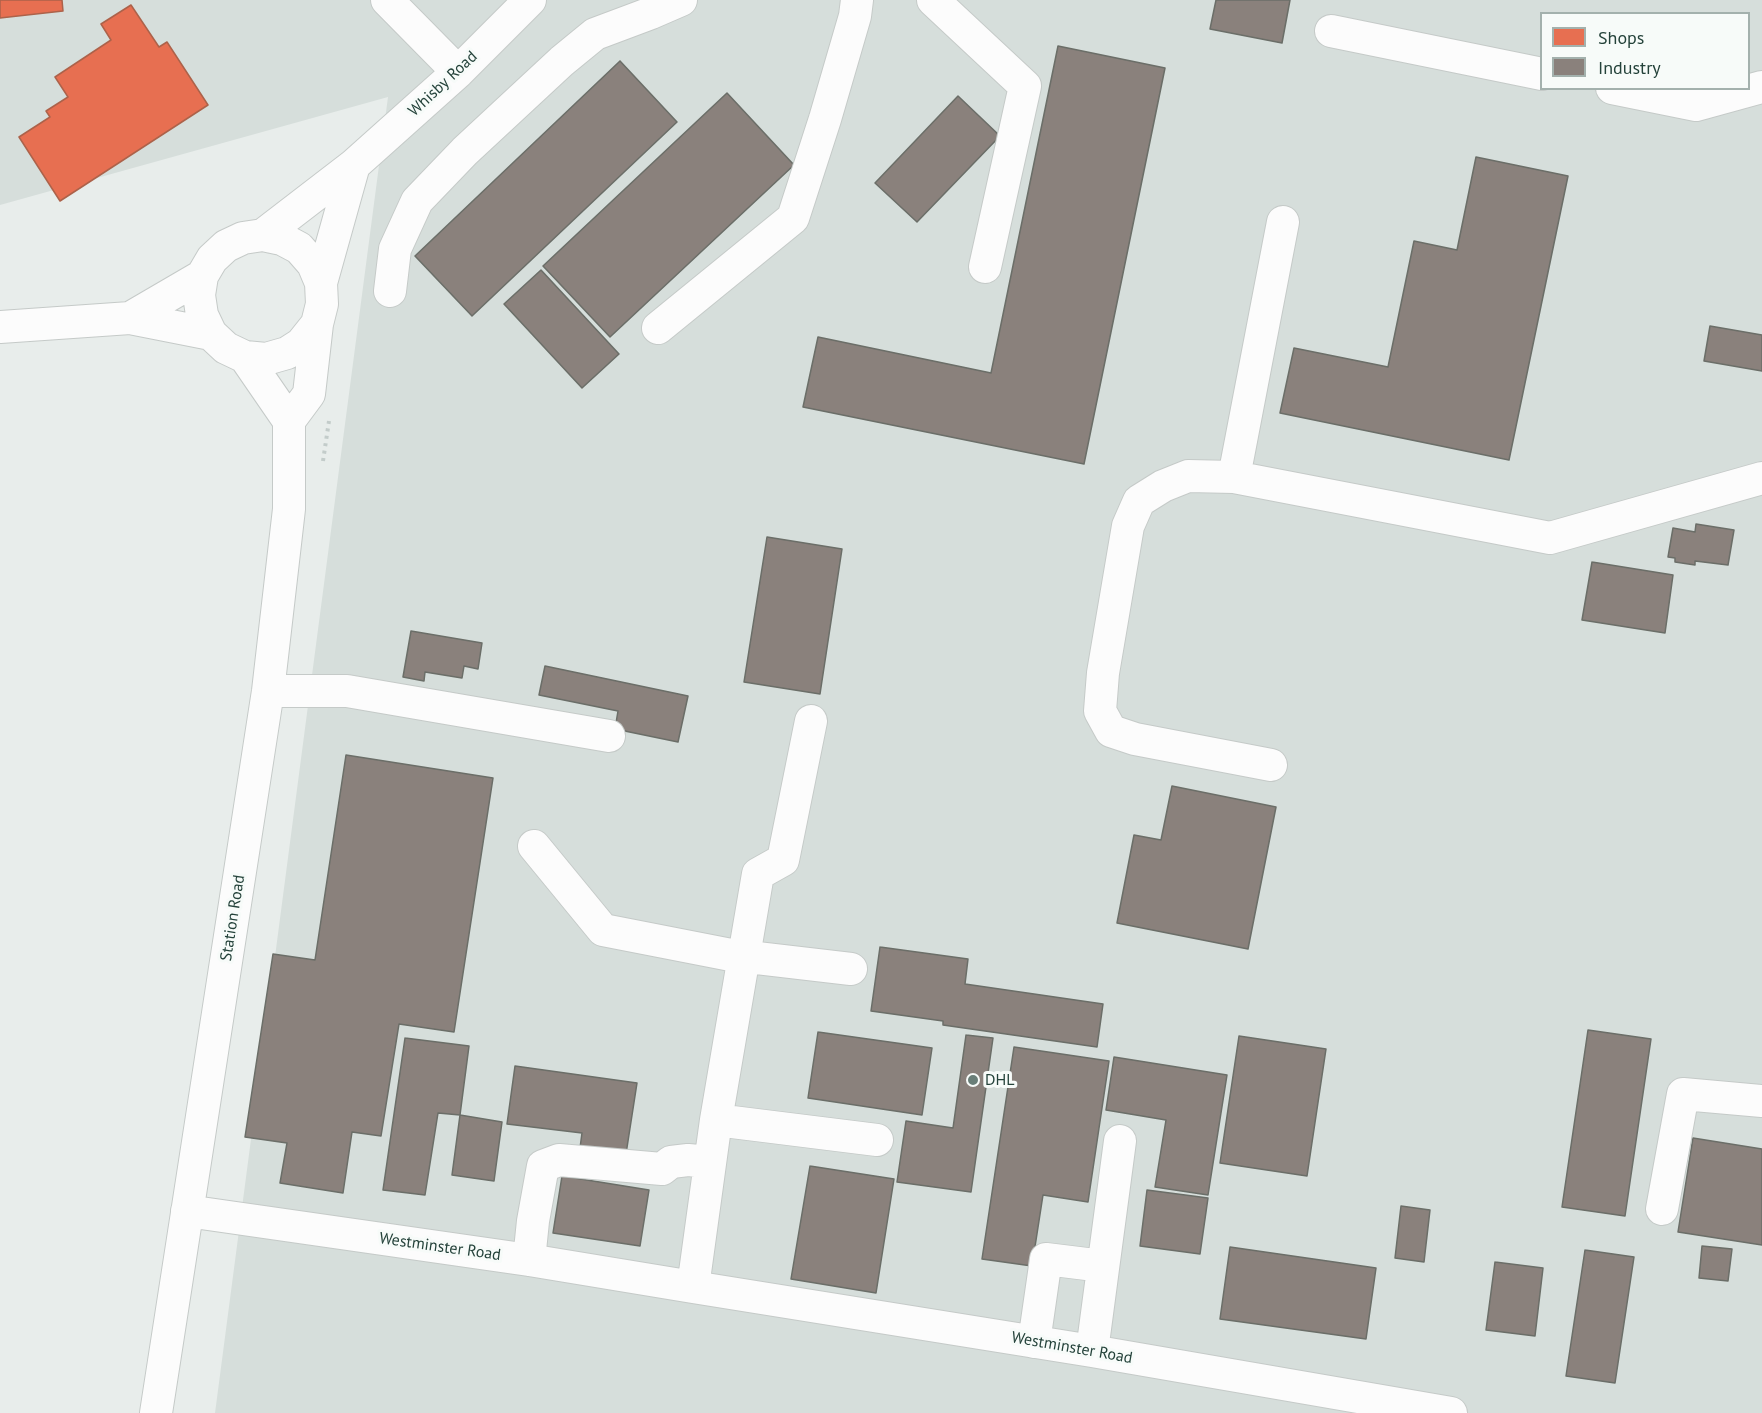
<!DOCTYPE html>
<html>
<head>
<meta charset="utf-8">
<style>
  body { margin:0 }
  #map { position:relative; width:1762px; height:1413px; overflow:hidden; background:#e8edeb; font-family:"PT Sans",sans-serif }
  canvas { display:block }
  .legend { position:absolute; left:1540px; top:12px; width:210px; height:78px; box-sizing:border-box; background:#f7fbf9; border:2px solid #a3b1ad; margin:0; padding:8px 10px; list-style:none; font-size:18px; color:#24423a }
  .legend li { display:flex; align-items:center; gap:12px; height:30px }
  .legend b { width:30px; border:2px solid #a3b1ad }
</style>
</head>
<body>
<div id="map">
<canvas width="1762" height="1413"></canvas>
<ul class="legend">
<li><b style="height:16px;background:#e76f51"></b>Shops</li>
<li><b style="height:16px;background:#8a817c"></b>Industry</li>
</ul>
</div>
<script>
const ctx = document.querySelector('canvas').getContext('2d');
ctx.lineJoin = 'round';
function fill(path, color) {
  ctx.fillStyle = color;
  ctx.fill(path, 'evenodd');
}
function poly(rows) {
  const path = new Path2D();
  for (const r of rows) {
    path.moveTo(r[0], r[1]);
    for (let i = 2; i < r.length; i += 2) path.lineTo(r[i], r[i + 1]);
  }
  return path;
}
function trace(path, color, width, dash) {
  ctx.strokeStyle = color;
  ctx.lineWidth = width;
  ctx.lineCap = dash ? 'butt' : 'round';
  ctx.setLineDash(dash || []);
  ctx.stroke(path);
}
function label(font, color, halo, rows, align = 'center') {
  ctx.font = font + ' "PT Sans",sans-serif';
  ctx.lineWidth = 6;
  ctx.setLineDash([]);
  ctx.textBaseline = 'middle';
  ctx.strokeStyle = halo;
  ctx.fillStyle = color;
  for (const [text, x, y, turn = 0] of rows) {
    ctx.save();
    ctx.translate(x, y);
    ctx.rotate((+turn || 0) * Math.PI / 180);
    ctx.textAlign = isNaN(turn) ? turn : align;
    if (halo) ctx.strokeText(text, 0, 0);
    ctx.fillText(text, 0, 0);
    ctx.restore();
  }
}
const built = poly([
  [0,0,1762,0,1762,1413,215,1413,388,97,0,205],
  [1542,14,1748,14,1748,88,1542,88]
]);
const shops = poly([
  [0,0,62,0,63,11,0,18,0,0],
  [131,5,159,47,167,42,208,105,60,201,19,137,50,117,46,111,68,97,55,77,111,40,101,24,131,5]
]);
const industry = poly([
  [1216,0,1290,0,1282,43,1210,29,1216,0],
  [1058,46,1165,68,1084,464,803,407,818,337,991,373,1058,46],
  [620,61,677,122,472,316,415,256,620,61],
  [727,93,794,165,610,337,543,266,727,93],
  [958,96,1000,136,917,222,875,183,958,96],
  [1476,157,1568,176,1509,460,1280,413,1294,348,1388,367,1414,241,1457,250,1476,157],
  [541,270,619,354,582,388,504,304,541,270],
  [1710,326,1762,335,1762,371,1704,361,1710,326],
  [1696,524,1734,530,1728,565,1695,561,1695,565,1675,562,1675,558,1668,557,1673,528,1695,532,1696,524],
  [767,537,842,549,820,694,744,682,767,537],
  [1592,562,1673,575,1665,633,1582,620,1592,562],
  [411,631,482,643,478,669,464,666,462,678,425,672,424,681,403,677,411,631],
  [545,666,688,696,678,742,615,729,618,711,539,695,545,666],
  [346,755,493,778,454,1032,399,1024,381,1136,352,1132,343,1193,280,1183,287,1143,245,1137,273,954,315,960,346,755],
  [1172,786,1276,807,1248,949,1117,923,1134,835,1161,840,1172,786],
  [880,947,968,959,965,984,1103,1004,1097,1047,943,1025,943,1021,871,1011,880,947],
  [1588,1030,1651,1039,1625,1216,1562,1207,1588,1030],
  [818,1032,932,1048,922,1115,808,1098,818,1032],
  [966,1035,993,1038,971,1192,897,1182,906,1121,953,1128,966,1035],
  [1239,1036,1326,1049,1307,1176,1220,1163,1239,1036],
  [405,1038,469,1046,460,1115,438,1113,425,1195,383,1190,405,1038],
  [1014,1047,1109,1061,1088,1202,1043,1195,1032,1266,982,1259,1014,1047],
  [1114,1057,1227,1075,1208,1195,1155,1187,1166,1120,1106,1110,1114,1057],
  [515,1066,637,1083,626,1154,580,1148,582,1133,507,1124,515,1066],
  [460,1115,502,1122,494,1181,452,1175,460,1115],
  [1693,1138,1762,1149,1762,1245,1678,1232,1693,1138],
  [810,1166,894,1179,876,1293,791,1279,810,1166],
  [562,1176,649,1190,640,1246,553,1233,562,1176],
  [1147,1190,1208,1198,1200,1254,1140,1246,1147,1190],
  [1401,1206,1430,1210,1424,1262,1395,1258,1401,1206],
  [1702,1246,1732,1249,1728,1281,1699,1278,1702,1246],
  [1230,1247,1376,1268,1366,1339,1220,1319,1230,1247],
  [1585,1250,1634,1257,1615,1383,1566,1376,1585,1250],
  [1495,1262,1543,1268,1535,1336,1486,1330,1495,1262]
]);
const path = poly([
  [323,461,329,421]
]);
const minor = poly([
  [387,0,458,72],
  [933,0,1025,86,985,267],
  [1331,31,1542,74],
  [1612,88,1696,105,1762,87],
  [263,235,354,165,458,72,530,0],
  [321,283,354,165],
  [390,291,395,249,417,201,465,151,562,61,595,34,651,13,681,0],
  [130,318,202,276,212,259,226,246,243,238,263,235,282,239,299,248,313,264,321,283,322,304,317,324,301,344,287,353,266,359,245,357,226,348,211,334,202,315,199,295,202,276],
  [0,327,130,318,211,334],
  [658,328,793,218,825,119,855,16,857,0],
  [289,421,309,394,317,324],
  [1234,477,1283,222],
  [268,691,347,691,609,736],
  [1271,765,1135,739,1111,731,1100,711,1103,673,1128,526,1139,501,1163,486,1188,476,1234,477,1550,538,1762,478],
  [534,846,603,930,731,955,851,969],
  [716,1120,877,1140],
  [1662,1209,1683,1094,1762,1101],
  [187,1211,529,1260,693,1287,1092,1351,1451,1413],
  [529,1260,533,1221,543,1166,559,1160,662,1169,671,1162,688,1160,710,1162],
  [693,1287,716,1120,758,874,783,860,811,721],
  [1034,1342,1046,1259,1103,1266],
  [1092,1351,1120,1141],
  [156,1413,268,691,289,509,289,421,245,357]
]);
const markers = [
  [973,1080,6,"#697e78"]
];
const streetNames = [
  ["Whisby Road",443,84,-43],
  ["Station Road",233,918,-81],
  ["Westminster Road",440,1247,8],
  ["Westminster Road",1072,1348,10]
];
const poiNames = [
  ["DHL",985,1080]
];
fill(built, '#d6dedb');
fill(shops, '#e76f51');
trace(shops, '#ac624a', 1.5);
fill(industry, '#8a817c');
trace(industry, '#6b6e68', 1.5);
trace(minor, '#c5cac8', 34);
trace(path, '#c3ccca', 4, [3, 4.5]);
trace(minor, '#fcfcfc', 32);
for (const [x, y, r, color] of markers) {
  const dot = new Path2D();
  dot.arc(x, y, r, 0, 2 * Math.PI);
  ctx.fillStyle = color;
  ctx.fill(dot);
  trace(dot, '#f7fbf9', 2);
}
label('16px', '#24423a', '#f7fbf9', streetNames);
label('16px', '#24423a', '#f7fbf9', poiNames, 'left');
</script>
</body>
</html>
